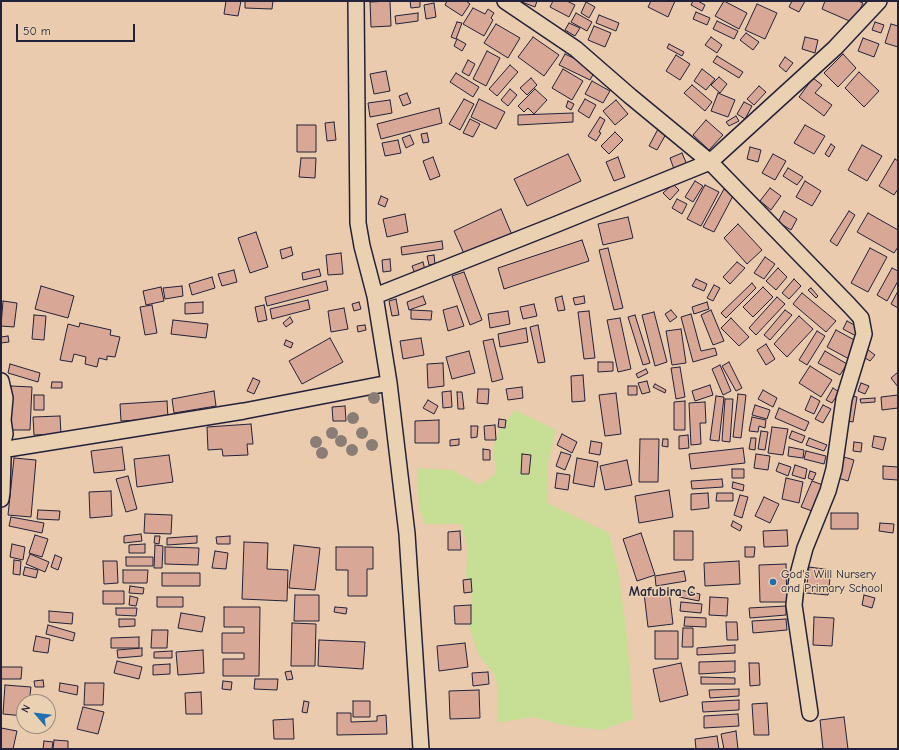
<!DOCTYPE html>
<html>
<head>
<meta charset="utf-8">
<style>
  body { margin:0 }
  #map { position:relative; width:899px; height:750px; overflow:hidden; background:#eacbae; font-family:"Comic Neue",sans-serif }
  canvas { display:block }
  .frame { position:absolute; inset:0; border:2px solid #22223b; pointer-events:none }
  .north { position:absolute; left:16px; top:694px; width:40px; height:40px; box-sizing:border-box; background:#ead1b2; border:1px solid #9a8b82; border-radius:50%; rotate:298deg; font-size:11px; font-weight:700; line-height:16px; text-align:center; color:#22223b }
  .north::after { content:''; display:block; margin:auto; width:14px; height:18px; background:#1f6fb2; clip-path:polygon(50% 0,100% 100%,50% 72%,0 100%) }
  .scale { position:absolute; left:16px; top:24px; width:119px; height:18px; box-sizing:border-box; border:2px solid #22223b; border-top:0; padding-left:5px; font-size:12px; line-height:14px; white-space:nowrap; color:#22223b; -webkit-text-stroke:3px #ead1b2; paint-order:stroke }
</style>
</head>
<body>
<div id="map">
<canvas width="899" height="750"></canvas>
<div class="frame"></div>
<div class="north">N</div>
<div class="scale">50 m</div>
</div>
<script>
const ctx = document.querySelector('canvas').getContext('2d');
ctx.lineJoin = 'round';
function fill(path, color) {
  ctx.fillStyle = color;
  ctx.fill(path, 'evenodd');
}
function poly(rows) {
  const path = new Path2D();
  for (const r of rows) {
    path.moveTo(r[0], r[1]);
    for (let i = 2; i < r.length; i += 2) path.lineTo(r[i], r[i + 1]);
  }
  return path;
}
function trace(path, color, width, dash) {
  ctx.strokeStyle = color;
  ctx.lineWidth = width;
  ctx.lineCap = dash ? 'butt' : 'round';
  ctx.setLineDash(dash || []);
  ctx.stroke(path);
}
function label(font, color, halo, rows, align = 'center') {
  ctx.font = font + ' "Comic Neue",sans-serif';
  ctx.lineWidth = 3;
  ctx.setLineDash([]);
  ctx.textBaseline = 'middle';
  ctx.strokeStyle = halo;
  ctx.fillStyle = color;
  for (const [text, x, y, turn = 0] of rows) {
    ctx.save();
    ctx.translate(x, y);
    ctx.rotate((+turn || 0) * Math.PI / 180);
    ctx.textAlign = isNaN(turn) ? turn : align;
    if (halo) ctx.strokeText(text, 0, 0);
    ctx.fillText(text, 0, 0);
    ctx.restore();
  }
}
const green = poly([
  [515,410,556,430,548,464,547,503,609,533,617,565,625,619,630,671,633,719,602,730,567,726,533,717,497,723,498,696,496,677,478,654,469,625,472,596,466,574,468,551,462,524,425,524,419,508,417,468,453,470,479,485,496,474,493,448,501,426]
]);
const building = poly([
  [226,1,241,1,238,16,224,14,226,1],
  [245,1,273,1,272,9,245,8,245,1],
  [390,1,391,26,371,27,370,2,390,1],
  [410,1,420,1,420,7,411,8,410,1],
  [447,1,466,1,470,4,462,16,445,5,447,1],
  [519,1,537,1,535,7,519,1],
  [553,1,567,1,575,5,569,17,550,7,553,1],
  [651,1,675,1,668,17,648,7,651,1],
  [693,1,698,1,705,5,702,11,691,5,693,1],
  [724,1,747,13,739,29,715,16,724,1],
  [792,1,805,1,799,12,789,7,792,1],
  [825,1,858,1,863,3,854,23,822,9,825,1],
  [586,2,595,7,589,18,581,13,586,2],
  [434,3,436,17,426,19,424,5,434,3],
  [757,4,777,13,765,39,745,30,757,4],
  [473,8,485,14,488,9,494,13,491,18,493,20,484,36,463,24,473,8],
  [696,12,710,18,707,25,693,19,696,12],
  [418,13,418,21,396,24,395,16,418,13],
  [576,13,592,22,587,31,571,22,576,13],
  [599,15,619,23,616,31,596,23,599,15],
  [717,21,738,31,734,39,713,29,717,21],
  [457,22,462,23,456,39,451,37,457,22],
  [875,22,884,25,881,33,872,30,875,22],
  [569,23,580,28,575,36,565,30,569,23],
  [496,24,520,38,508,58,484,43,496,24],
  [891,24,898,26,898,47,885,43,891,24],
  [594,26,611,33,605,47,588,40,594,26],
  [746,33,759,42,753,50,740,40,746,33],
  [533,37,559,55,544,76,518,57,533,37],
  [711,37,722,45,717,53,705,45,711,37],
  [805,37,818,40,815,53,802,49,805,37],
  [863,38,879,44,874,57,858,51,863,38],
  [457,39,466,44,462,51,454,46,457,39],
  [669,44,684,52,682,56,667,48,669,44],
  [487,51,500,58,486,86,473,79,487,51],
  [565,54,596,69,590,80,559,65,565,54],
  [843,54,856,68,838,87,824,73,843,54],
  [676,55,690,64,680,80,666,71,676,55],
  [717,56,743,72,739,78,713,62,717,56],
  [785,57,793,63,786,72,779,66,785,57],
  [468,60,475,64,469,76,462,72,468,60],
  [510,65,518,72,497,96,489,89,510,65],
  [563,69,583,81,572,100,552,88,563,69],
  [702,69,715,79,706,90,694,81,702,69],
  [386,71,390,91,374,94,370,74,386,71],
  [859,72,879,91,864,107,845,88,859,72],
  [456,73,479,87,473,97,450,82,456,73],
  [719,77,727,84,720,93,711,85,719,77],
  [531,78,537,85,527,95,520,88,531,78],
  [813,78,822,85,815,93,832,105,824,116,799,97,813,78],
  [592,81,610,91,603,103,585,94,592,81],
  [692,85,712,102,705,111,684,93,692,85],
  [759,86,766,92,754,105,747,99,759,86],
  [510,89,517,95,508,106,501,100,510,89],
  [535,89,547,100,534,114,528,108,524,112,518,106,535,89],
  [407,93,411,103,403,106,399,96,407,93],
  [718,93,735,100,728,117,711,111,718,93],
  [464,99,474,104,460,130,449,124,464,99],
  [479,99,505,112,496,129,471,117,479,99],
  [585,99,596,105,589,118,578,111,585,99],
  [390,100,392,113,370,117,368,103,390,100],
  [616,100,628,114,615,125,603,111,616,100],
  [568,101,574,104,571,110,566,107,568,101],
  [744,102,752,106,745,119,737,114,744,102],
  [439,108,442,123,381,139,377,124,439,108],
  [573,113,573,122,518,125,518,115,573,113],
  [736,116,739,121,729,126,726,122,736,116],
  [600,117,605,120,599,132,601,133,596,141,588,136,600,117],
  [470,119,480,124,473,137,463,133,470,119],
  [706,120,723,135,709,150,693,135,706,120],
  [334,122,336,140,327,141,325,123,334,122],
  [297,125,316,125,316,152,297,152,297,125],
  [805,125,825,136,814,154,794,143,805,125],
  [658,129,666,134,657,150,649,146,658,129],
  [615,132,623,140,609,154,601,146,615,132],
  [427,133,429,142,423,143,421,134,427,133],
  [410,135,414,144,406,148,402,138,410,135],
  [398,140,401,153,385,156,382,143,398,140],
  [831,144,835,147,829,157,825,154,831,144],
  [862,145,882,156,867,181,848,170,862,145],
  [750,147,761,150,758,162,747,159,750,147],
  [682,153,688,167,675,172,670,158,682,153],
  [568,154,581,181,527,206,514,179,568,154],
  [773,154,786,161,775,180,762,173,773,154],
  [433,157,440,176,430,180,423,161,433,157],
  [618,157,625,177,614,181,606,162,618,157],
  [301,158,316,158,315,178,299,177,301,158],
  [895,159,898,161,898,189,894,195,879,186,895,159],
  [788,168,803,177,797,185,783,176,788,168],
  [695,181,703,186,693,202,685,197,695,181],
  [805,181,821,191,812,206,796,197,805,181],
  [673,184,679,190,670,200,663,193,673,184],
  [705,185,719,192,701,226,687,219,705,185],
  [770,188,781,196,771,210,760,201,770,188],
  [724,189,734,194,714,232,703,227,724,189],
  [381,196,388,199,385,207,378,204,381,196],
  [677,199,687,204,682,214,672,208,677,199],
  [501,209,512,235,465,256,454,231,501,209],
  [784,211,797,219,791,230,778,222,784,211],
  [849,211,855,215,837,246,830,241,849,211],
  [868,213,898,230,898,247,894,253,857,232,868,213],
  [405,214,408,232,387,237,383,219,405,214],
  [628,217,633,238,603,245,598,224,628,217],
  [738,224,762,250,747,264,724,238,738,224],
  [256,232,268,267,250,273,238,238,256,232],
  [582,240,589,261,504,289,498,268,582,240],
  [442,241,443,249,402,255,401,247,442,241],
  [291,247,293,255,282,259,280,250,291,247],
  [608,248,623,308,614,310,599,250,608,248],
  [870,248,887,257,868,292,851,283,870,248],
  [341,253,343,274,328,275,326,255,341,253],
  [434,255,435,264,429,265,427,256,434,255],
  [765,257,775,264,764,279,754,273,765,257],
  [390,259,391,271,383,272,382,260,390,259],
  [423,262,425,270,415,274,412,266,423,262],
  [737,262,745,268,730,284,723,277,737,262],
  [778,268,787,277,776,290,766,281,778,268],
  [892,268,898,271,898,281,887,301,877,295,892,268],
  [319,269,321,276,303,280,302,273,319,269],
  [234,270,237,282,222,286,218,274,234,270],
  [464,272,482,320,470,325,452,276,464,272],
  [212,277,215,288,192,295,189,284,212,277],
  [696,279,707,284,704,291,692,286,696,279],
  [794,279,801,286,789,299,782,293,794,279],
  [326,281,328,290,267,306,265,297,326,281],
  [752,283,756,288,726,318,721,313,752,283],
  [714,285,720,288,713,301,707,298,714,285],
  [41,286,74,296,68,318,35,309,41,286],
  [182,286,183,296,165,299,163,288,182,286],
  [161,287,164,301,146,305,143,291,161,287],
  [763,287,773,297,753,317,743,307,763,287],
  [811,288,818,296,816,298,808,290,811,288],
  [898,291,898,308,891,304,898,291],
  [802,293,836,321,826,332,793,304,802,293],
  [423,296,426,304,409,310,407,302,423,296],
  [562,296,565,310,558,311,555,298,562,296],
  [584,296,585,303,575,305,573,298,584,296],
  [777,297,785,304,756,335,749,328,777,297],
  [396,299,399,315,392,316,389,301,396,299],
  [308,300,310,309,272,319,270,309,308,300],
  [3,301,17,303,14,327,1,326,3,301],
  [203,302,203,313,185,314,185,303,203,302],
  [359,302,361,309,354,311,352,304,359,302],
  [707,302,709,309,694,314,692,307,707,302],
  [534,304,537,316,523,319,520,307,534,304],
  [152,305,157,333,145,335,140,307,152,305],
  [264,305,267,320,258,322,255,307,264,305],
  [457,306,464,326,448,331,443,310,457,306],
  [344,308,348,329,331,332,328,311,344,308],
  [411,310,432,311,431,320,411,319,411,310],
  [671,310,677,317,670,322,665,314,671,310],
  [711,310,724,341,713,345,701,315,711,310],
  [785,310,792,315,770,340,764,335,785,310],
  [508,311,510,324,490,328,488,314,508,311],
  [589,311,595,358,584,359,578,312,589,311],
  [654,312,667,362,655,366,642,315,654,312],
  [691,314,701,351,715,348,717,355,693,362,681,317,691,314],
  [34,315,46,316,44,340,32,339,34,315],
  [635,315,650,363,643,365,628,317,635,315],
  [799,316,813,329,787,357,774,344,799,316],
  [290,317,293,322,286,327,283,323,290,317],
  [620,318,631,369,618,372,607,320,620,318],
  [731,318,749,337,739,346,721,328,731,318],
  [173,320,208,324,206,338,171,334,173,320],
  [847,321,860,328,856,336,843,329,847,321],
  [80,323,111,330,110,335,120,337,115,357,107,356,107,360,99,358,97,367,85,364,86,357,74,354,72,362,60,360,68,324,79,327,80,323],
  [365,325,366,330,358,332,357,326,365,325],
  [538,325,545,362,538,363,530,327,538,325],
  [526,328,528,342,500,347,498,334,526,328],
  [681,329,686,363,672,365,666,331,681,329],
  [836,330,858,342,849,359,827,347,836,330],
  [817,331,825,336,807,365,799,360,817,331],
  [8,336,9,342,1,343,1,337,8,336],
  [330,338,343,362,302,384,289,361,330,338],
  [421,338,424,355,403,359,400,341,421,338],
  [493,339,503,379,492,382,483,341,493,339],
  [286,340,293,343,291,348,284,345,286,340],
  [766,344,775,359,766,365,757,350,766,344],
  [867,349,875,355,870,361,862,356,867,349],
  [469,351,475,373,452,379,446,357,469,351],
  [825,351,847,364,840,375,818,363,825,351],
  [598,362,613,362,613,371,598,372,598,362],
  [729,362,742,388,736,391,722,366,729,362],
  [443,363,444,386,428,388,427,364,443,363],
  [10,364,40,373,38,382,8,373,10,364],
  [720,365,731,391,723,395,712,369,720,365],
  [810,366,832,380,821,397,799,383,810,366],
  [680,367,685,397,676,399,671,368,680,367],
  [646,369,648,373,638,378,636,374,646,369],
  [898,372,898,387,891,378,898,372],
  [583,375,585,401,572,402,571,376,583,375],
  [253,378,260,381,254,394,247,391,253,378],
  [647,381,650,392,642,394,638,383,647,381],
  [52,382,62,382,62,388,51,388,52,382],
  [861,383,869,386,865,394,858,391,861,383],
  [655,384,666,390,665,393,653,387,655,384],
  [710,385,713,395,695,401,692,391,710,385],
  [11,386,32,387,30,430,9,430,11,386],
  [628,386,637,386,637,395,628,395,628,386],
  [522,387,523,398,508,400,506,389,522,387],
  [833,388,839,392,832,403,826,400,833,388],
  [478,389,489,389,488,404,477,403,478,389],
  [763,390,777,398,773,407,758,399,763,390],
  [214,391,216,406,174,413,172,399,214,391],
  [451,391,452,407,443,408,442,392,451,391],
  [457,392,462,392,464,409,458,409,457,392],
  [616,393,621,434,605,436,599,395,616,393],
  [738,394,746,395,741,438,733,437,738,394],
  [34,395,44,395,44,410,34,410,34,395],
  [898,395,898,408,882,410,881,397,898,395],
  [716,396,724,397,719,441,710,440,716,396],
  [811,396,820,401,814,414,805,410,811,396],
  [852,396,857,397,853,422,848,421,852,396],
  [875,398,875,402,861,403,860,399,875,398],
  [725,399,733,399,730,442,722,441,725,399],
  [428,400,438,406,434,414,423,408,428,400],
  [167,401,168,418,121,421,120,404,167,401],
  [685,401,685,430,674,430,674,402,685,401],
  [705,402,706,423,700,423,701,444,691,445,689,403,705,402],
  [755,405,770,410,767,419,752,415,755,405],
  [823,405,831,409,823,423,815,419,823,405],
  [345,406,346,421,333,421,332,407,345,406],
  [779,408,809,422,805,431,775,418,779,408],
  [60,416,61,434,34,435,33,417,60,416],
  [752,417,766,420,765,428,759,426,758,432,749,431,752,417],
  [499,419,506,420,505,428,498,427,499,419],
  [439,420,439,443,415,443,415,421,439,420],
  [251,424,253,444,247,444,248,455,223,456,222,449,208,450,207,427,251,424],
  [495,425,496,440,485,440,484,426,495,425],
  [471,426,478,426,477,437,471,438,471,426],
  [772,427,788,429,783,455,768,453,772,427],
  [761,431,768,432,765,450,758,449,761,431],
  [792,431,805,436,802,443,789,438,792,431],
  [562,434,577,442,572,453,557,445,562,434],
  [688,435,689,448,679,449,679,436,688,435],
  [874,436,886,438,883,450,872,447,874,436],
  [751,438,756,438,755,450,749,449,751,438],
  [809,438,827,445,824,451,806,445,809,438],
  [459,439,459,445,450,446,450,440,459,439],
  [640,439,659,439,658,482,639,482,640,439],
  [663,439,668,439,668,447,662,446,663,439],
  [591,441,602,443,600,455,589,453,591,441],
  [854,442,862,443,861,452,853,451,854,442],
  [122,447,125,470,94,473,91,451,122,447],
  [789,447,804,450,803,458,788,456,789,447],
  [743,448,745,463,691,469,689,454,743,448],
  [483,449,490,450,490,460,483,460,483,449],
  [806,451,826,456,824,464,804,459,806,451],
  [561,452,571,455,565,470,556,466,561,452],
  [522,454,531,455,529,474,521,474,522,454],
  [756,454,770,456,768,470,754,468,756,454],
  [169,455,173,482,137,487,134,459,169,455],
  [844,457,854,460,848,481,838,478,844,457],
  [14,458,36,460,31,517,8,515,14,458],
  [577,458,598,462,594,487,573,483,577,458],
  [627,460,632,485,605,490,600,466,627,460],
  [779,463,791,467,788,476,776,471,779,463],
  [795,465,807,469,805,479,792,475,795,465],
  [883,466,898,467,898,480,883,479,883,466],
  [732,469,744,469,744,478,732,478,732,469],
  [810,471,816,473,813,480,808,478,810,471],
  [557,473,570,475,568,490,555,488,557,473],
  [128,476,137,509,126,512,116,479,128,476],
  [786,478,803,482,799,503,782,499,786,478],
  [722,479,723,487,692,489,691,481,722,479],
  [812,481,823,485,812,511,801,507,812,481],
  [733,482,744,485,743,491,732,488,733,482],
  [669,490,673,517,639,523,635,496,669,490],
  [111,491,112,516,90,518,89,492,111,491],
  [708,493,709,508,691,510,691,494,708,493],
  [717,493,733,493,733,501,716,501,717,493],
  [740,495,748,497,742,518,734,515,740,495],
  [764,497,779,504,770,523,755,516,764,497],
  [38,510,60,511,59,520,37,519,38,510],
  [831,513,858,513,858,529,831,529,831,513],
  [145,514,172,515,171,534,144,533,145,514],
  [11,517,44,523,42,533,9,526,11,517],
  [733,521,742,526,740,531,731,526,733,521],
  [880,523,894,524,893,533,879,531,880,523],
  [787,530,788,546,764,547,763,531,787,530],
  [460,531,461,550,448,550,448,532,460,531],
  [674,531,693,531,693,560,674,560,674,531],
  [641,533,655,575,637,581,623,539,641,533],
  [141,534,142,541,124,543,124,536,141,534],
  [35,535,48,539,42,557,29,553,35,535],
  [155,536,160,536,159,544,154,543,155,536],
  [197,536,197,543,167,545,167,538,197,536],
  [230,536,230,544,217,544,216,537,230,536],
  [244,542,268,543,267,569,288,570,287,601,242,599,244,542],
  [12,544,25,547,23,560,10,557,12,544],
  [145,544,145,553,129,553,129,545,145,544],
  [155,545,163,546,162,568,154,568,155,545],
  [294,545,320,548,315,590,289,588,294,545],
  [165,547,199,548,198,565,165,564,165,547],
  [336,547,373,547,373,569,367,569,367,596,348,596,348,570,336,570,336,547],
  [745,547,755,547,754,557,745,557,745,547],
  [215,551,228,553,226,569,212,568,215,551],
  [30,554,49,562,45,572,26,564,30,554],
  [55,555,62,558,58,570,51,567,55,555],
  [126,557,153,557,153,566,126,566,126,557],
  [14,560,21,561,20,575,13,574,14,560],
  [103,561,117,561,118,583,104,584,103,561],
  [739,561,740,584,705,586,704,563,739,561],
  [786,564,787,602,760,602,759,565,786,564],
  [25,567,38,570,36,578,23,575,25,567],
  [809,567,831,570,828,595,806,593,809,567],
  [123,570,148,570,147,583,123,583,123,570],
  [684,571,686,581,656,586,655,576,684,571],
  [162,573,200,573,200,586,162,586,162,573],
  [471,579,472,592,464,593,463,580,471,579],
  [130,586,144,588,143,594,129,593,130,586],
  [669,590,673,624,648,627,644,593,669,590],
  [680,590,700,594,699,601,679,597,680,590],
  [103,591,124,591,124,604,103,604,103,591],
  [295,595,319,595,319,621,294,621,295,595],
  [864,595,875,598,872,608,862,605,864,595],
  [130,596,138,598,136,606,129,605,130,596],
  [157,597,183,597,183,607,157,607,157,597],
  [710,597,728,598,727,616,709,615,710,597],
  [681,602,702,604,701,613,680,611,681,602],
  [471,605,471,624,455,624,454,606,471,605],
  [786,606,786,615,750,618,749,608,786,606],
  [224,607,260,607,259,676,223,676,223,659,244,659,244,653,222,653,222,633,244,633,244,627,224,627,224,607],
  [335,607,347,608,346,614,334,612,335,607],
  [116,608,137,608,136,616,116,615,116,608],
  [49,611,73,613,72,624,49,622,49,611],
  [181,613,205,617,202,632,178,628,181,613],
  [685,617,706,618,706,627,684,626,685,617],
  [814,617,834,618,832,646,813,645,814,617],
  [119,619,135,619,135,626,119,627,119,619],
  [786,619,787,630,753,633,752,621,786,619],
  [726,622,737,622,738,640,727,640,726,622],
  [292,623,316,624,315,666,291,666,292,623],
  [48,625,75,633,73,641,46,634,48,625],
  [683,628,693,628,693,647,682,647,683,628],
  [152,630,168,630,167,648,151,648,152,630],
  [655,631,678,631,678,659,655,659,655,631],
  [36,636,50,639,48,653,33,651,36,636],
  [139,637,139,648,111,648,111,638,139,637],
  [319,640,365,642,363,669,318,666,319,640],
  [465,643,468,667,439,671,437,646,465,643],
  [735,645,735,653,697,655,697,648,735,645],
  [142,648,142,656,118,658,117,650,142,648],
  [203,650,204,673,178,675,176,652,203,650],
  [172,651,172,658,154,658,154,652,172,651],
  [117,661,142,667,139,679,114,673,117,661],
  [735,661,735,672,699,674,699,662,735,661],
  [681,663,688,695,660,702,653,669,681,663],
  [749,663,759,663,760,685,750,686,749,663],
  [170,664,170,674,153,675,153,665,170,664],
  [1,667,22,667,21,679,1,679,1,667],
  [291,671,293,679,287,680,285,672,291,671],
  [488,672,489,684,473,686,472,673,488,672],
  [701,677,735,678,735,684,701,684,701,677],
  [255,679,278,679,277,690,254,689,255,679],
  [43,680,44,687,35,687,34,681,43,680],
  [223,681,232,682,231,690,222,689,223,681],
  [60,683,78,686,77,695,59,691,60,683],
  [85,683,104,683,103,705,84,705,85,683],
  [5,685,31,687,29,702,24,702,24,716,3,714,5,685],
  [739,689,739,696,710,698,709,690,739,689],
  [479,690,480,718,450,719,449,691,479,690],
  [201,692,202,714,186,714,185,693,201,692],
  [739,700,739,710,703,712,702,702,739,700],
  [304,701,309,702,307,713,302,712,304,701],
  [353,701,370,701,370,717,353,717,353,701],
  [767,703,769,735,754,735,752,704,767,703],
  [83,707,104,712,98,734,77,729,83,707],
  [337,713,351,713,351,722,377,721,377,716,386,715,387,734,337,735,337,713],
  [738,714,739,726,704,728,704,716,738,714],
  [844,717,848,749,823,749,820,720,844,717],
  [293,719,294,739,274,739,273,720,293,719],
  [1,728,17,731,13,749,1,749,1,728],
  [736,731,738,749,724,749,721,734,736,731],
  [717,736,719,749,696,749,695,739,717,736],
  [54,740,68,741,68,749,53,749,54,740],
  [44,741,53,742,52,749,43,749,44,741]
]);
const street = poly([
  [356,1,358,223,362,246,375,296,389,383,407,534,421,749],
  [505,1,576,49,630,96,710,162,849,305,861,318,864,334,844,399,834,469,828,491,805,548,797,578,794,605,810,713],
  [375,296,557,224,710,162,835,48,879,1],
  [1,381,5,398,3,420,5,434,1,449],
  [1,450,244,411,389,383],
  [1,452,3,458,2,492,1,499]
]);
const trees = [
  [374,398],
  [353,418],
  [332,433],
  [362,433],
  [341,441],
  [316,442],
  [372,445],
  [352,450],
  [322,453]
];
const markers = [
  [773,582,4,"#1f6fb2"]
];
const poiNames = [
  ["God's Will Nursery",781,575],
  ["and Primary School",781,589]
];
const quarterNames = [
  ["Mafubira C",662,592]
];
fill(green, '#c6df95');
fill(building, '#d9a795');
trace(building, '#22223b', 1);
trace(street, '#22223b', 18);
trace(street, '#ead1b2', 15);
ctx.fillStyle = '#8a7d76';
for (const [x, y] of trees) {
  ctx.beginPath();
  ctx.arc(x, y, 6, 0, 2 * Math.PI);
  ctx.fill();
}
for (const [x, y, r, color] of markers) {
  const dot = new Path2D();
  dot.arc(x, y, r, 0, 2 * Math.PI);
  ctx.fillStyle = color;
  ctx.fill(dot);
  trace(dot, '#ead1b2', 1.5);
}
label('12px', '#22223b', '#ead1b2', poiNames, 'left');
label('bold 14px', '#22223b', '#ead1b2', quarterNames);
</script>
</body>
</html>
